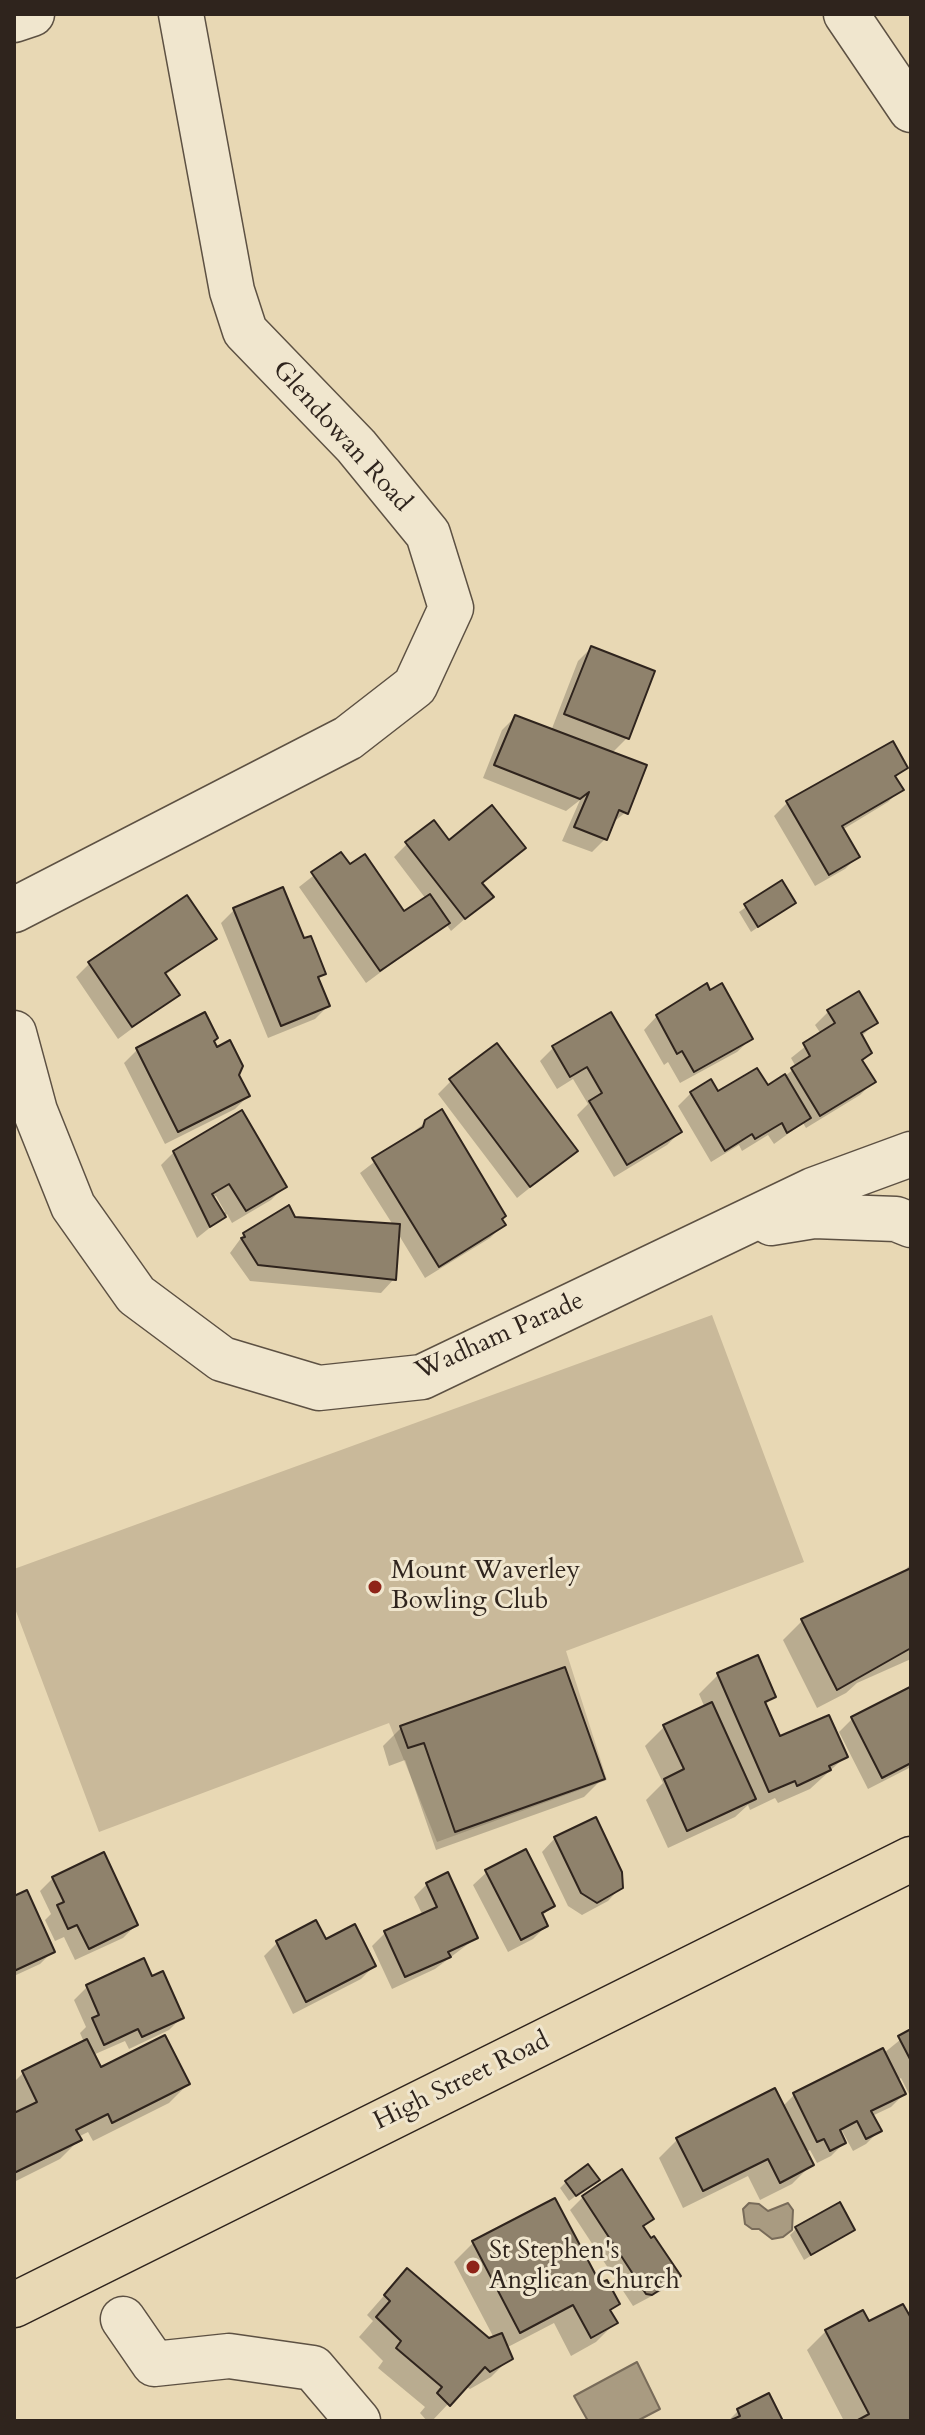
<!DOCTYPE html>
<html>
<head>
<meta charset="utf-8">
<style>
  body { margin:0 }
  #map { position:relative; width:925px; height:2435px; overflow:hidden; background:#e8d8b4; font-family:Cardo,serif }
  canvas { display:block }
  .frame { position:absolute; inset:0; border:16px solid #2f241d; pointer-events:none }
</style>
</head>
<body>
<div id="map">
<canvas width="925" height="2435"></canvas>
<div class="frame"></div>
</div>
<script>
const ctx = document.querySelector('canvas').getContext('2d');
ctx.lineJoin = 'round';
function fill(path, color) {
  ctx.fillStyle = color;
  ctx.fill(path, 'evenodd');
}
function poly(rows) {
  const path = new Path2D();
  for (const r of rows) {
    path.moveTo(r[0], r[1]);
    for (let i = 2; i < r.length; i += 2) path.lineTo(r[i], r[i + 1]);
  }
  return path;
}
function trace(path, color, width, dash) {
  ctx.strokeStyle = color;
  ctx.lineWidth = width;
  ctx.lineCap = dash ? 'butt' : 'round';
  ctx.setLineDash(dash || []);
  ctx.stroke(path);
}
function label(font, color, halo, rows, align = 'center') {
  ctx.font = font + ' Cardo,serif';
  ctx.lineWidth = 6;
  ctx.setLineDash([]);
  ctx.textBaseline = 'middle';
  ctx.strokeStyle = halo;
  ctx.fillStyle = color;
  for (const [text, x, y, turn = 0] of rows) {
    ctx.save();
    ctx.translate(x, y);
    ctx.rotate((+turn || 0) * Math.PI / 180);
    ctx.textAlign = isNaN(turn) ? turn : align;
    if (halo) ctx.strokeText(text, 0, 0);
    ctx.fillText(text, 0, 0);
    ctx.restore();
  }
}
const green = poly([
  [712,1315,804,1562,566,1651,607,1780,437,1842,389,1723,99,1832,14,1606,14,1569]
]);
const water = poly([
  [749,2203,759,2204,768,2211,788,2203,793,2210,792,2230,783,2237,772,2239,759,2229,752,2229,745,2224,743,2209,749,2203],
  [637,2362,660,2409,637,2421,588,2421,574,2396,637,2362]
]);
const shadow = poly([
  [591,648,627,738,611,754,626,812,611,824,605,839,592,852,562,841,580,800,566,811,483,778,502,730,515,717,551,731,578,661],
  [906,768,894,779,901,789,888,802,842,830,858,856,845,869,815,886,774,816,787,803],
  [449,842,491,896,451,931,446,924,366,983,299,887,341,854,350,867,404,914,426,899,394,857,407,844],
  [781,883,793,903,751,932,739,912],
  [234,910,302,941,323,973,317,980,328,1006,315,1019,268,1038,221,923],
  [214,939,164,976,177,995,118,1039,76,977,89,964],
  [828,1012,875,1023,862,1036,870,1053,861,1062,873,1082,860,1095,806,1128,803,1123,774,1144,768,1135,742,1151,739,1145,711,1162,678,1106,691,1093,767,1088,784,1077,796,1067,791,1058,821,1034,815,1025],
  [610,1014,680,1132,667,1145,614,1177,577,1115,588,1104,573,1079,557,1089,540,1061,553,1048],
  [204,1015,212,1042,248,1096,235,1109,165,1144,124,1063,137,1050],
  [657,1016,751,1039,737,1052,680,1083,668,1062,664,1065,644,1030],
  [451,1081,576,1151,517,1198,438,1094],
  [426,1122,503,1225,490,1238,425,1278,397,1232,394,1279,381,1293,250,1281,230,1253,244,1234,294,1218,393,1225,360,1173],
  [174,1152,284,1187,271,1200,232,1223,227,1214,197,1238,161,1165],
  [216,1196,225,1212,222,1214,212,1197],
  [911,1564,911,1659,857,1683,846,1693,817,1708,783,1640,802,1621,898,1577],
  [718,1675,774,1696,764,1706,779,1739,845,1757,810,1789,778,1803,775,1798,750,1810,748,1805,735,1817,668,1848,646,1800,663,1783,645,1746,664,1727,705,1708,699,1694],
  [909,1690,911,1767,868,1789,839,1732,852,1719],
  [402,1727,603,1778,584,1797,436,1850,405,1760,389,1766,383,1746],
  [555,1838,621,1887,608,1901,582,1915,568,1906,542,1852],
  [487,1872,553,1905,541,1917,546,1926,533,1939,508,1952,473,1885],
  [53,1878,136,1925,123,1938,75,1960,64,1937,55,1941,45,1920,51,1914,40,1891],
  [427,1884,476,1938,435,1969,392,1989,372,1946,385,1933,423,1916,414,1897],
  [14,1898,53,1951,40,1964,14,1976],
  [316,1923,325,1942,374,1966,361,1979,293,2014,264,1956,277,1943],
  [151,1978,182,2017,169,2030,129,2049,125,2041,93,2055,100,2070,188,2084,169,2103,93,2141,88,2132,78,2137,79,2140,60,2159,14,2182,14,2082,23,2073,84,2042,80,2033,86,2027,74,2000,87,1987],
  [911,2031,911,2098,901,2078,897,2080,904,2094,891,2107,872,2116,879,2131,866,2144,853,2151,841,2129,838,2131,844,2143,831,2156,817,2163,810,2150,805,2153,811,2165,792,2184,760,2200,748,2176,683,2208,659,2158,678,2139,782,2107,794,2095,882,2050,884,2053],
  [597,2180,569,2201,560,2188,566,2182],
  [583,2197,651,2218,641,2228,678,2276,665,2289,633,2306,570,2210],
  [796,2229,853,2230,804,2260,790,2235],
  [473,2243,599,2286,617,2304,609,2312,615,2323,596,2342,571,2356,554,2323,506,2348,510,2358,491,2377,470,2389,465,2386,432,2421,427,2421,420,2413,425,2407,378,2368,383,2361,359,2337,373,2321,367,2315,389,2290,488,2340,494,2338,454,2262],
  [911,2322,911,2421,844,2421,807,2350,826,2331],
  [738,2411,781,2421,728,2421]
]);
const building = poly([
  [591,646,655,671,629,739,564,714,591,646],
  [515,715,647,765,628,814,619,810,607,840,574,827,589,792,580,799,494,765,515,715],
  [893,741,908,768,895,776,904,790,842,826,860,857,829,875,786,801,893,741],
  [492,805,526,848,482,883,494,897,465,919,405,842,434,820,449,840,492,805],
  [341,852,350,864,365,854,404,911,430,894,450,923,380,971,311,872,341,852],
  [782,880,796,903,758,927,744,904,782,880],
  [283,887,304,938,311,936,326,974,318,977,330,1006,281,1026,233,908,283,887],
  [187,895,217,939,165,973,180,995,132,1027,88,962,187,895],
  [707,983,710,990,722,983,753,1039,694,1072,682,1051,677,1054,656,1015,707,983],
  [859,991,878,1023,861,1033,872,1053,862,1060,876,1082,820,1116,791,1068,810,1056,803,1043,835,1023,827,1010,859,991],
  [205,1012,218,1038,214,1041,217,1047,230,1040,243,1066,239,1075,250,1096,178,1132,136,1048,205,1012],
  [611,1012,682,1132,627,1165,589,1101,602,1093,587,1067,570,1077,552,1046,611,1012],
  [497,1043,578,1151,530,1187,449,1079,497,1043],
  [757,1068,768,1085,785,1074,811,1118,787,1133,782,1123,755,1139,752,1134,725,1151,690,1092,711,1079,718,1091,757,1068],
  [442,1109,506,1216,502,1219,506,1225,439,1267,372,1158,423,1127,425,1120,442,1109],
  [242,1110,287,1187,246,1211,229,1184,212,1194,226,1217,210,1227,173,1151,242,1110],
  [289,1205,295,1217,400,1224,396,1280,258,1265,241,1238,245,1237,243,1233,289,1205],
  [911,1568,911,1648,837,1690,801,1619,911,1568],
  [758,1655,776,1697,765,1702,780,1736,829,1715,848,1757,829,1766,831,1770,797,1786,795,1781,769,1792,717,1673,758,1655],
  [565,1667,605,1779,455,1832,424,1743,408,1748,400,1726,565,1667],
  [910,1687,911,1763,882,1778,851,1717,910,1687],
  [712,1702,756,1799,687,1831,664,1779,684,1769,663,1725,712,1702],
  [596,1817,622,1872,623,1888,597,1903,581,1893,554,1837,596,1817],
  [526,1849,555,1906,542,1913,548,1926,521,1940,485,1870,526,1849],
  [104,1852,138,1925,89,1949,77,1925,68,1929,57,1905,64,1902,52,1877,104,1852],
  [448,1872,478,1938,448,1952,451,1957,405,1977,384,1931,437,1907,426,1883,448,1872],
  [27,1890,55,1952,14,1971,14,1896,27,1890],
  [316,1920,326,1939,355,1924,376,1966,306,2002,276,1941,316,1920],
  [144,1958,152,1976,163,1971,184,2018,142,2037,138,2029,104,2045,92,2018,99,2015,86,1985,144,1958],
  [911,2029,911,2061,898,2036,911,2029],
  [165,2035,190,2084,112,2123,108,2114,76,2130,82,2140,14,2173,14,2113,37,2102,22,2071,87,2039,101,2067,165,2035],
  [883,2048,906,2094,871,2111,882,2131,866,2139,857,2121,840,2130,846,2143,830,2151,824,2139,817,2142,793,2093,883,2048],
  [775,2088,814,2165,780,2183,768,2159,703,2191,676,2138,775,2088],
  [588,2164,600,2180,576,2196,565,2181,588,2164],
  [622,2169,654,2219,643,2226,651,2238,654,2236,681,2276,652,2295,646,2294,582,2196,622,2169],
  [555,2198,600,2283,607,2280,620,2304,610,2310,618,2323,591,2338,573,2305,520,2333,472,2241,555,2198],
  [840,2202,855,2230,811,2255,795,2227,840,2202],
  [407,2268,489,2338,502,2333,513,2359,490,2372,485,2367,450,2406,437,2393,442,2387,396,2348,401,2341,376,2317,390,2301,384,2295,407,2268],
  [903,2304,911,2318,911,2421,856,2421,869,2414,825,2330,863,2310,869,2321,903,2304],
  [769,2393,783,2421,729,2421,740,2416,737,2409,769,2393]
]);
const minor = poly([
  [846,14,911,110],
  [14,20,32,14],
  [14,910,348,738,415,686,451,608,428,534,356,446,245,331,232,291,181,14],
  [14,1033,35,1111,73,1206,136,1295,222,1359,319,1388,422,1377,813,1190,911,1154],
  [771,1223,814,1216,896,1219,911,1225],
  [123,2319,154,2364,229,2356,313,2368,358,2421]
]);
const major = poly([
  [14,2305,911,1859]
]);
const markers = [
  [375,1587,8,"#8f2418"],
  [473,2267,8,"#8f2418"]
];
const streetNames = [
  ["Glendowan Road",341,437,48],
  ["Wadham Parade",500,1337,-24],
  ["High Street Road",462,2082,-26]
];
const poiNames = [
  ["Mount Waverley",391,1572],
  ["Bowling Club",391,1602],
  ["St Stephen's",489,2252],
  ["Anglican Church",489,2282]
];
fill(green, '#c9b99a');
fill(water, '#a99b81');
trace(water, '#786b59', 2);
fill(shadow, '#0003');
fill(building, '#8f826c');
trace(building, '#2f241d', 2);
trace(minor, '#5d5143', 47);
trace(major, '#2f241d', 47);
trace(minor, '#f0e6ce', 44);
trace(major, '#e8d8b4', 44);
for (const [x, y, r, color] of markers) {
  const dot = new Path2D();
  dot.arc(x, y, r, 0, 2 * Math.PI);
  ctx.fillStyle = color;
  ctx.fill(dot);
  trace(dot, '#f0e6ce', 3);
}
label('26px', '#2f241d', '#f0e6ce', streetNames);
label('26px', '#2f241d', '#f0e6ce', poiNames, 'left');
</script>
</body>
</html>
